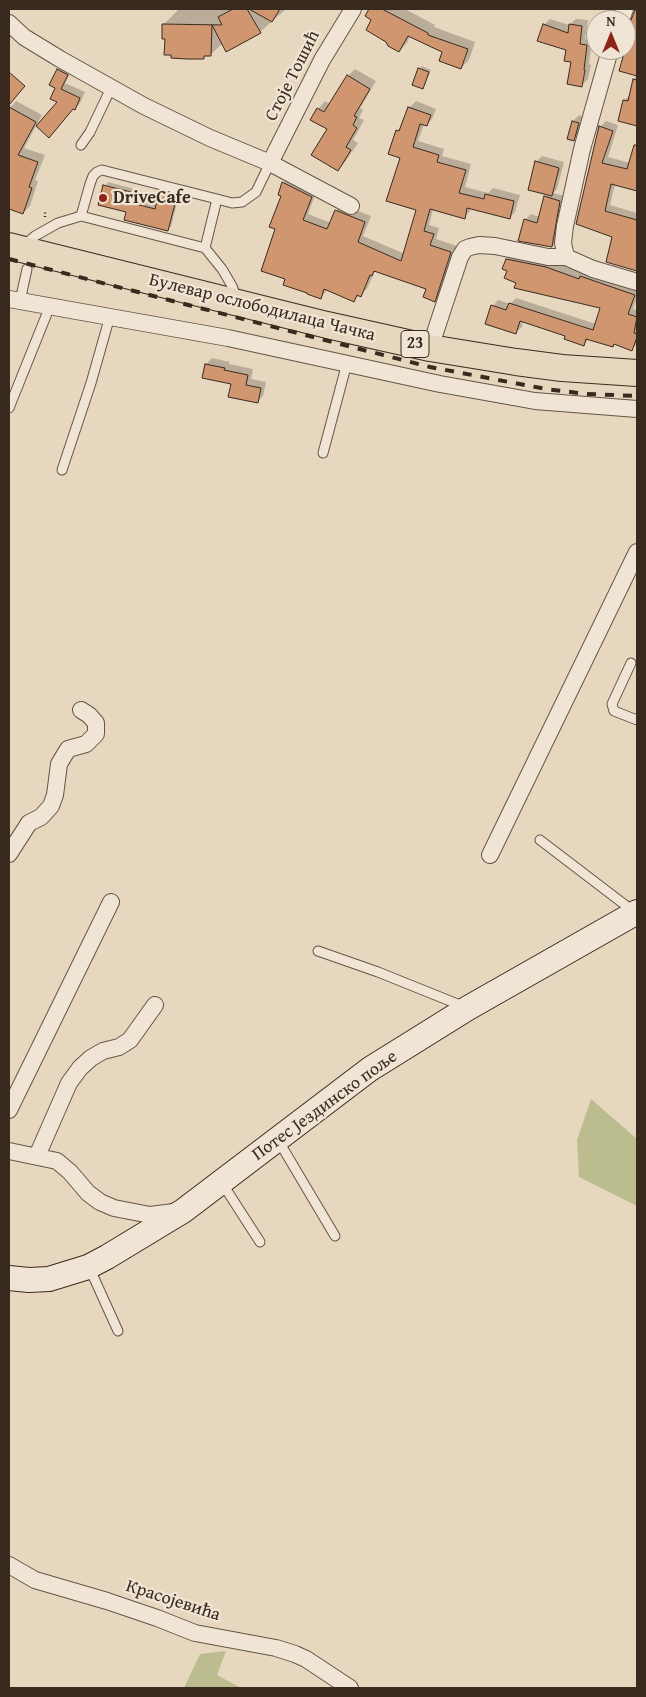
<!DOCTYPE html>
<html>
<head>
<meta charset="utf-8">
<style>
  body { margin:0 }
  #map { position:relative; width:646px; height:1697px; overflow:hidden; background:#e8d7bf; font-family:"Gentium Book Plus",serif }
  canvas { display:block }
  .frame { position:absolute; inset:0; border:10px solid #382a1f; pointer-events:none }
  .north { position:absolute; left:586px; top:10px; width:50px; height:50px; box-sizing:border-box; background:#f0e5d5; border:1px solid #a69a8c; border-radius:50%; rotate:0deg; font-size:14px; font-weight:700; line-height:20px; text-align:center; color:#382a1f }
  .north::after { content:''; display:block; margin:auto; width:18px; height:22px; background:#8f2418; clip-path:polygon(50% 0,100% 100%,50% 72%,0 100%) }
</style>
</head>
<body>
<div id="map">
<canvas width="646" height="1697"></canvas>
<div class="frame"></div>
<div class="north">N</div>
</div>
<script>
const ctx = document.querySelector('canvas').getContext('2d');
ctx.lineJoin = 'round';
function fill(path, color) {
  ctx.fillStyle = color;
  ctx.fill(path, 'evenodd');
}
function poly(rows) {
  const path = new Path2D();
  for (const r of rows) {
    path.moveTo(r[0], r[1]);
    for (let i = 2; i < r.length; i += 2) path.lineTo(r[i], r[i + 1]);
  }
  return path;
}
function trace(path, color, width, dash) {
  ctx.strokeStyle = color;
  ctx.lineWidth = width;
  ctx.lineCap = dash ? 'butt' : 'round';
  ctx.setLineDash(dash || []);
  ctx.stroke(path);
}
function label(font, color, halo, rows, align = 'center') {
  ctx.font = font + ' "Gentium Book Plus",serif';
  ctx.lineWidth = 4.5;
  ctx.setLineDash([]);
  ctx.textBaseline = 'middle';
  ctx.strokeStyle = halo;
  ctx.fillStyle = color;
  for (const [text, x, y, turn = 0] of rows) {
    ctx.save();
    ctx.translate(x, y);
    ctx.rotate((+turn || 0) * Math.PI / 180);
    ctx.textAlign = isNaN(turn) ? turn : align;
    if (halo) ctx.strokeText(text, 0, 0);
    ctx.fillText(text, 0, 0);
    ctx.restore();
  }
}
const green = poly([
  [591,1099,637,1139,637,1206,579,1177,577,1140],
  [226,1651,217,1675,241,1688,184,1688,200,1654]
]);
const shadow = poly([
  [179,9,286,9,260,32,223,43,210,55,206,55,203,58,166,38,164,24],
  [371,9,405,9,435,25,434,27,475,42,469,60,461,68,444,52,410,36,407,43,399,51,373,19,366,16],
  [550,19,569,25,576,19,588,20,585,39,592,39,589,64,591,65,588,79,582,85,567,50,544,25],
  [636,20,637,20,637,124,620,120,624,100,631,94,636,74,621,70,628,43],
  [63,65,72,70,65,83,85,92,80,103,74,109,59,102,57,88,58,70],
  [422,66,431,70,425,85,423,87,419,69],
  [355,69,376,81,360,108,363,110,359,118,364,120,353,140,358,143,345,162,338,170,329,129,318,109,325,101,330,104,348,76],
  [16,101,42,115,24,148,45,155,35,180,38,181,30,206,23,213,9,208,9,130,10,126,9,125,9,109],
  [416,101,436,109,432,119,426,125,424,124,418,141,444,149,442,156,471,164,465,187,488,193,493,188,520,195,515,212,509,218,471,208,470,211,464,218,433,209,429,225,439,228,436,239,457,246,441,294,434,300,428,289,376,270,374,273,367,289,354,300,328,289,320,298,287,278,276,228,283,195,283,183,289,177,317,190,308,214,331,223,336,211,342,205,371,216,363,236,405,254,417,210,402,157,397,131,403,125,410,107],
  [579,115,584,117,579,134,573,140,568,138,573,121],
  [606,121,618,125,608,157,630,163,631,160,637,154,637,190,615,184,610,205,637,213,637,270,607,261,613,237,577,223,593,152,600,127],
  [542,156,564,162,557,189,553,193,565,196,557,240,552,246,519,240,526,219,531,214,540,217,545,197,548,194,536,162],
  [108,182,134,189,133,192,106,185],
  [105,185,105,187,133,194,131,199,157,205,160,192,164,189,180,192,171,226,167,230,125,219,128,211,100,204],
  [513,253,552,261,637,289,637,297,633,309,637,310,637,344,632,349,615,343,613,346,589,339,584,344,567,335,523,321,522,327,516,332,493,306,498,300,510,304,516,298,596,324,602,307,518,283,509,270,504,268,507,259],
  [212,358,230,362,229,364,253,369,251,379,266,382,263,396,257,402,206,364]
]);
const building = poly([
  [233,9,247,9,261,33,226,52,212,25,211,56,204,56,204,59,187,59,171,58,171,55,164,55,165,39,162,39,162,24,222,25,218,17,233,9],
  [249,9,280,9,272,22,249,9],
  [369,9,382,9,428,33,428,35,468,49,461,69,439,61,442,52,408,36,399,52,388,46,386,42,366,30,371,20,365,16,369,9],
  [635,10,637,10,637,76,619,71,625,50,626,50,626,38,629,25,635,10],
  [543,24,568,33,569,24,582,26,580,44,587,45,584,70,585,70,582,87,567,84,571,62,564,61,566,50,537,41,543,24],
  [418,68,429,72,423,89,412,85,418,68],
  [57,69,68,75,61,89,80,98,75,110,73,109,49,138,36,126,57,102,50,99,55,88,49,85,57,69],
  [9,72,25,86,9,105,9,72],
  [347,75,370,89,354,116,357,117,353,125,357,128,346,147,351,150,338,171,311,155,327,129,310,120,317,108,324,112,347,75],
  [633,79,637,80,637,126,618,121,623,100,628,101,633,79],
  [9,107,36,122,18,155,38,162,29,187,32,188,23,214,9,209,9,107],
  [408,107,431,115,427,126,420,124,413,147,439,155,437,162,466,170,459,193,484,199,485,194,514,201,510,219,467,208,465,219,430,209,424,231,434,234,430,245,451,252,435,302,423,297,426,289,374,271,372,276,370,275,361,297,357,295,354,302,324,289,321,299,307,294,307,293,283,285,285,279,261,271,275,229,269,227,281,196,278,195,282,182,312,197,303,220,327,229,335,210,365,222,358,242,401,261,416,210,386,201,400,158,388,154,396,130,399,131,408,107],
  [572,121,579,123,574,141,567,139,572,121],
  [599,126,613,131,602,163,627,169,634,145,637,145,637,191,611,184,605,211,637,220,637,271,606,262,612,237,576,224,599,126],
  [535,161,559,168,552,196,528,190,535,161],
  [103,185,131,192,128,202,155,209,159,192,177,196,168,231,124,220,126,212,98,205,103,185],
  [544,196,560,201,552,247,518,241,524,219,537,223,544,196],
  [506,259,546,267,579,279,580,276,635,295,628,314,637,317,634,333,637,334,637,337,632,351,614,344,613,347,586,339,584,346,564,339,565,336,520,321,516,334,485,324,491,305,506,310,509,303,593,330,600,308,514,288,516,283,504,278,507,271,502,269,506,259],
  [205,364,225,368,224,370,248,375,246,385,261,388,258,403,228,397,231,384,202,378,205,364]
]);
const path = poly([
  [45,217,45,210]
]);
const service = poly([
  [81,145,90,132,111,88],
  [81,216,90,184,93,176,97,172,102,170,217,199,232,203,242,202,256,192,270,163],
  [23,246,35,236,58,223,81,216,205,248,222,269,232,286,237,299],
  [205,248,217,199],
  [20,301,27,269],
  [9,408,50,306],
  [323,453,347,363],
  [62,470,91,383,110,316],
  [631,663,612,704,614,711,637,720],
  [540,840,633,911],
  [318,951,378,972,465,1007],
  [278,1140,335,1236],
  [222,1183,260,1242],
  [89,1267,118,1331]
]);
const minor = poly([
  [621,20,625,9],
  [9,23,24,37,60,59,144,106,210,138,270,163,351,206],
  [270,163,322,60,353,9],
  [566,257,563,243,565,226,582,149,610,50],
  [9,299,228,338,440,384,535,401,637,409],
  [430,348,460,257,465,249,470,247,479,245,495,246,548,257,566,257,593,269,637,282],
  [9,854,29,823,41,817,51,806,55,795,59,764,68,749,86,744,96,734,96,723,89,715,81,710],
  [490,855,637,552],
  [9,1110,111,902],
  [9,1151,57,1161,70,1172,88,1193,100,1202,114,1208,150,1215,174,1212],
  [37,1156,69,1083,80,1068,91,1058,103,1051,119,1047,130,1040,155,1005],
  [9,1565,35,1580,107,1601,157,1618,195,1633,276,1648,295,1654,306,1659,350,1688]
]);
const secondary = poly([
  [9,1278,29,1280,49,1279,88,1267,107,1257,183,1211,370,1069,468,1008,637,912]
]);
const primary = poly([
  [9,246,327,325,430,348,516,362,562,368,637,373]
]);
const rail = poly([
  [9,259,430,367,546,389,587,394,637,396]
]);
const markers = [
  [103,198,5,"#8f2418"]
];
const shields = [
  [415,344,28]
];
const shieldNames = [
  ["23",415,344]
];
const streetNames = [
  ["Стоје Тошић",293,76,-63],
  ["Булевар ослободилаца Чачка",262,308,14],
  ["Потес Јездинско поље",325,1106,-36],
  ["Красојевића",173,1601,18]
];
const poiNames = [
  ["DriveCafe",113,198]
];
fill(green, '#bcbd8e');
fill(shadow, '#0003');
fill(building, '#d09670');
trace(building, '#382a1f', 1);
trace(service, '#645547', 11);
trace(minor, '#645547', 18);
trace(secondary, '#382a1f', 26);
trace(primary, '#382a1f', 28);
trace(path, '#382a1f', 2.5, [1, 2.5]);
trace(service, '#f0e5d5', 9);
trace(minor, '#f0e5d5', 16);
trace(secondary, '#f0e5d5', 24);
trace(primary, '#e8d7bf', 26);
trace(rail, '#382a1f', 4, [9, 9]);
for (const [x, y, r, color] of markers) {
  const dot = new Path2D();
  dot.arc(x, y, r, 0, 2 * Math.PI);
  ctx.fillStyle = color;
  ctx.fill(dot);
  trace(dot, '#f0e5d5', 2);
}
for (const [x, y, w] of shields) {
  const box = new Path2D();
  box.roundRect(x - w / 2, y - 13.5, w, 27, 4);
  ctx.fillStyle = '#f0e5d5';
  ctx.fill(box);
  trace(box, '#382a1f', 1);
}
label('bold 16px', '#382a1f', null, shieldNames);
label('18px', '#382a1f', '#f0e5d5', streetNames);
label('bold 18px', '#382a1f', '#f0e5d5', poiNames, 'left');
</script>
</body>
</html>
